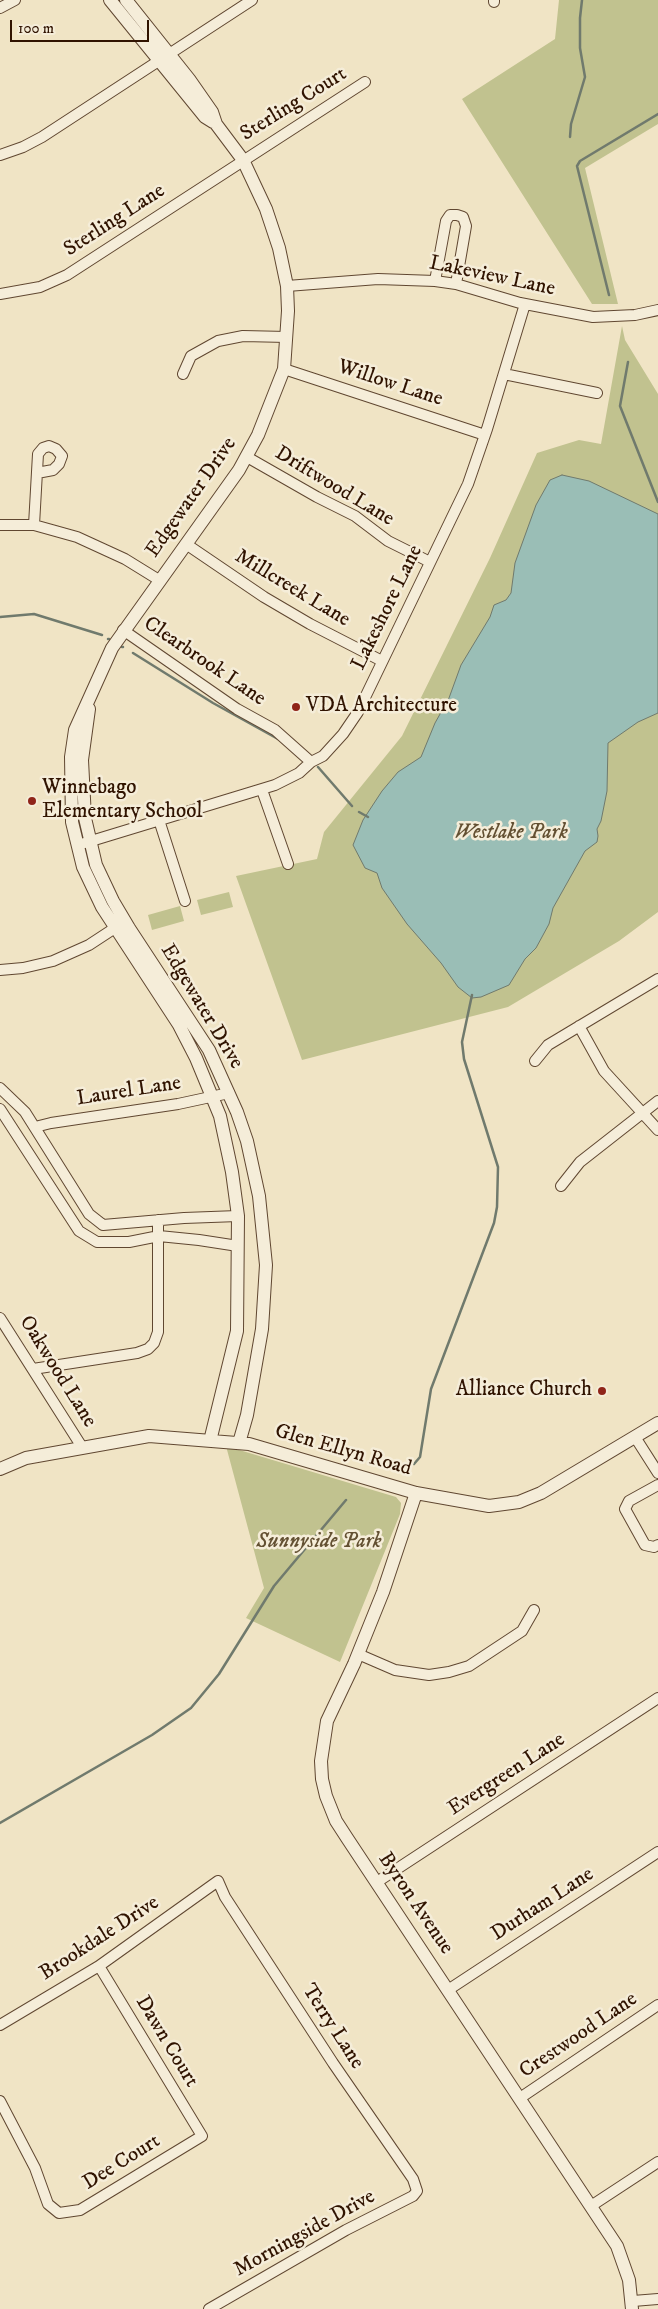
<!DOCTYPE html>
<html>
<head>
<meta charset="utf-8">
<style>
  body { margin:0 }
  #map { position:relative; width:658px; height:2309px; overflow:hidden; background:#f0e4c5; font-family:"IM FELL DW Pica",serif }
  canvas { display:block }
  .scale { position:absolute; left:10px; top:20px; width:139px; height:22px; box-sizing:border-box; border:2px solid #301300; border-top:0; padding-left:6px; font-size:15px; line-height:18px; white-space:nowrap; color:#301300; -webkit-text-stroke:4px #f5edd9; paint-order:stroke }
</style>
</head>
<body>
<div id="map">
<canvas width="658" height="2309"></canvas>
<div class="scale">100 m</div>
</div>
<script>
const ctx = document.querySelector('canvas').getContext('2d');
ctx.lineJoin = 'round';
function fill(path, color) {
  ctx.fillStyle = color;
  ctx.fill(path, 'evenodd');
}
function poly(rows) {
  const path = new Path2D();
  for (const r of rows) {
    path.moveTo(r[0], r[1]);
    for (let i = 2; i < r.length; i += 2) path.lineTo(r[i], r[i + 1]);
  }
  return path;
}
function trace(path, color, width, dash) {
  ctx.strokeStyle = color;
  ctx.lineWidth = width;
  ctx.lineCap = dash ? 'butt' : 'round';
  ctx.setLineDash(dash || []);
  ctx.stroke(path);
}
function label(font, color, halo, rows, align = 'center') {
  ctx.font = font + ' "IM FELL DW Pica",serif';
  ctx.lineWidth = 5;
  ctx.setLineDash([]);
  ctx.textBaseline = 'middle';
  ctx.strokeStyle = halo;
  ctx.fillStyle = color;
  for (const [text, x, y, turn = 0] of rows) {
    ctx.save();
    ctx.translate(x, y);
    ctx.rotate((+turn || 0) * Math.PI / 180);
    ctx.textAlign = isNaN(turn) ? turn : align;
    if (halo) ctx.strokeText(text, 0, 0);
    ctx.fillText(text, 0, 0);
    ctx.restore();
  }
}
const green = poly([
  [559,0,658,0,658,124,585,168,618,304,592,304,462,99,555,39],
  [622,326,625,340,658,394,658,912,619,941,508,1007,302,1060,236,876,317,859,324,832,402,736,490,558,537,453,579,440,601,444],
  [229,892,233,907,201,915,197,900],
  [180,906,184,921,152,930,148,915],
  [226,1446,396,1497,401,1503,400,1514,340,1662,246,1618,264,1588]
]);
const water = poly([
  [562,475,589,481,658,514,658,713,638,722,608,743,607,791,601,821,597,829,598,836,597,842,585,851,553,908,549,924,536,948,525,959,509,985,481,997,472,998,458,987,441,963,407,924,382,888,377,873,365,868,353,845,363,820,382,791,398,772,421,757,435,723,449,698,461,665,490,617,494,605,506,600,511,593,515,563,536,505,550,480,562,475]
]);
const stream = poly([
  [570,137,571,124,585,77,580,48,580,18,582,0],
  [609,295,577,166,580,161,658,114],
  [628,362,620,406,658,502],
  [0,617,34,614,102,635],
  [108,639,109,639],
  [122,647,123,647],
  [133,653,213,703,278,739],
  [318,767,352,806],
  [359,812,368,817],
  [414,1464,420,1457,431,1389,494,1223,497,1207,498,1167,464,1059,462,1042,472,995],
  [0,1823,152,1735,191,1708,219,1674,274,1586,346,1500]
]);
const minor = poly([
  [494,2,494,0],
  [0,8,15,0],
  [0,155,23,147,42,137,252,0],
  [435,281,446,221,450,215,457,215,463,217,466,226,456,284],
  [287,286,378,279,435,281,456,284,520,303,593,317,635,315,658,310],
  [0,294,40,287,67,275,365,82],
  [284,369,485,435],
  [183,374,191,356,218,341,243,336,287,337],
  [504,374,597,393],
  [247,457,317,497,355,516,388,541,430,562],
  [0,525,34,525,77,537,125,559,159,580],
  [34,525,38,454,43,448,49,446,56,449,62,456,59,464,53,470,37,473],
  [186,544,264,597,310,624,382,661],
  [123,630,237,709,275,730,311,762],
  [262,790,288,864],
  [159,820,185,901],
  [78,845,275,785,299,773,311,762,323,756,343,734,358,712,468,484,487,429,525,304],
  [0,970,23,968,53,961,89,945,121,924],
  [579,1026,604,1071,658,1130],
  [535,1061,548,1045,658,979],
  [0,1088,25,1112,89,1214,103,1225,184,1218,238,1216],
  [0,1109,79,1231,97,1242,129,1242,159,1236,199,1240,238,1246],
  [35,1127,51,1123,178,1104,229,1093],
  [561,1186,580,1162,658,1101],
  [0,1318,82,1447],
  [33,1369,137,1353,148,1349,154,1343,158,1332,158,1220],
  [635,1437,658,1473],
  [658,1485,629,1501,625,1509,645,1545,654,1547,658,1545],
  [358,1654,395,1670,429,1675,449,1672,469,1666,522,1631,534,1610],
  [377,1882,658,1698],
  [448,1990,658,1852],
  [0,2025,99,1966,218,1881,225,1897,333,2063,413,2179,417,2191,413,2196,346,2230,209,2309],
  [520,2098,658,2005],
  [0,2101,35,2168,48,2204,59,2213,80,2210,202,2136,99,1966],
  [591,2206,658,2162],
  [633,2301,658,2299]
]);
const tertiary = poly([
  [110,0,205,117,213,122],
  [126,0,189,79,212,112,216,124,243,160,266,209,279,248,287,286,288,311,284,369,258,435,239,470,112,648,75,730,71,757,72,822,83,867,102,907,179,1025,196,1058,220,1116,232,1172,238,1216,237,1331,210,1441],
  [89,709,82,760,85,818,96,865,113,901,129,928,209,1050,237,1112,247,1141,259,1196,266,1265,262,1329,247,1415,239,1443],
  [0,1469,26,1458,149,1436,249,1444,416,1493,489,1506,519,1502,541,1493,658,1423],
  [416,1493,383,1592,354,1664,327,1721,321,1761,322,1779,326,1796,336,1821,347,1838,617,2246,629,2280,632,2309]
]);
const markers = [
  [296,707,5,"#8f2418"],
  [32,801,5,"#8f2418"],
  [602,1391,5,"#8f2418"]
];
const streetNames = [
  ["Sterling Court",294,105,-32],
  ["Sterling Lane",115,221,-33],
  ["Lakeview Lane",492,277,12],
  ["Willow Lane",390,384,18],
  ["Driftwood Lane",334,487,31],
  ["Edgewater Drive",192,498,-55],
  ["Millcreek Lane",292,589,31],
  ["Lakeshore Lane",388,608,-64],
  ["Clearbrook Lane",204,662,34],
  ["Edgewater Drive",201,1007,59],
  ["Laurel Lane",129,1092,-9],
  ["Oakwood Lane",57,1372,58],
  ["Glen Ellyn Road",343,1451,16],
  ["Evergreen Lane",507,1775,-33],
  ["Byron Avenue",415,1904,56],
  ["Durham Lane",543,1905,-33],
  ["Brookdale Drive",100,1939,-33],
  ["Terry Lane",332,2027,57],
  ["Crestwood Lane",579,2036,-34],
  ["Dawn Court",166,2042,59],
  ["Dee Court",122,2163,-32],
  ["Morningside Drive",305,2234,-29]
];
const poiNames = [
  ["VDA Architecture",306,707],
  ["Winnebago",42,789],
  ["Elementary School",42,813],
  ["Alliance Church",592,1391,"right"]
];
const parkNames = [
  ["Westlake Park",511,834],
  ["Sunnyside Park",319,1543]
];
fill(green, '#c1c28f');
fill(water, '#9abeb6');
trace(water, '#707a6d', 1);
trace(stream, '#707a6d', 2.5);
trace(minor, '#604731', 12);
trace(tertiary, '#604731', 14);
trace(minor, '#f5edd9', 10);
trace(tertiary, '#f5edd9', 12);
for (const [x, y, r, color] of markers) {
  const dot = new Path2D();
  dot.arc(x, y, r, 0, 2 * Math.PI);
  ctx.fillStyle = color;
  ctx.fill(dot);
  trace(dot, '#f5edd9', 2);
}
label('21px', '#301300', '#f5edd9', streetNames);
label('21px', '#301300', '#f5edd9', poiNames, 'left');
label('italic 21px', '#635032', '#f5edd9', parkNames);
</script>
</body>
</html>
